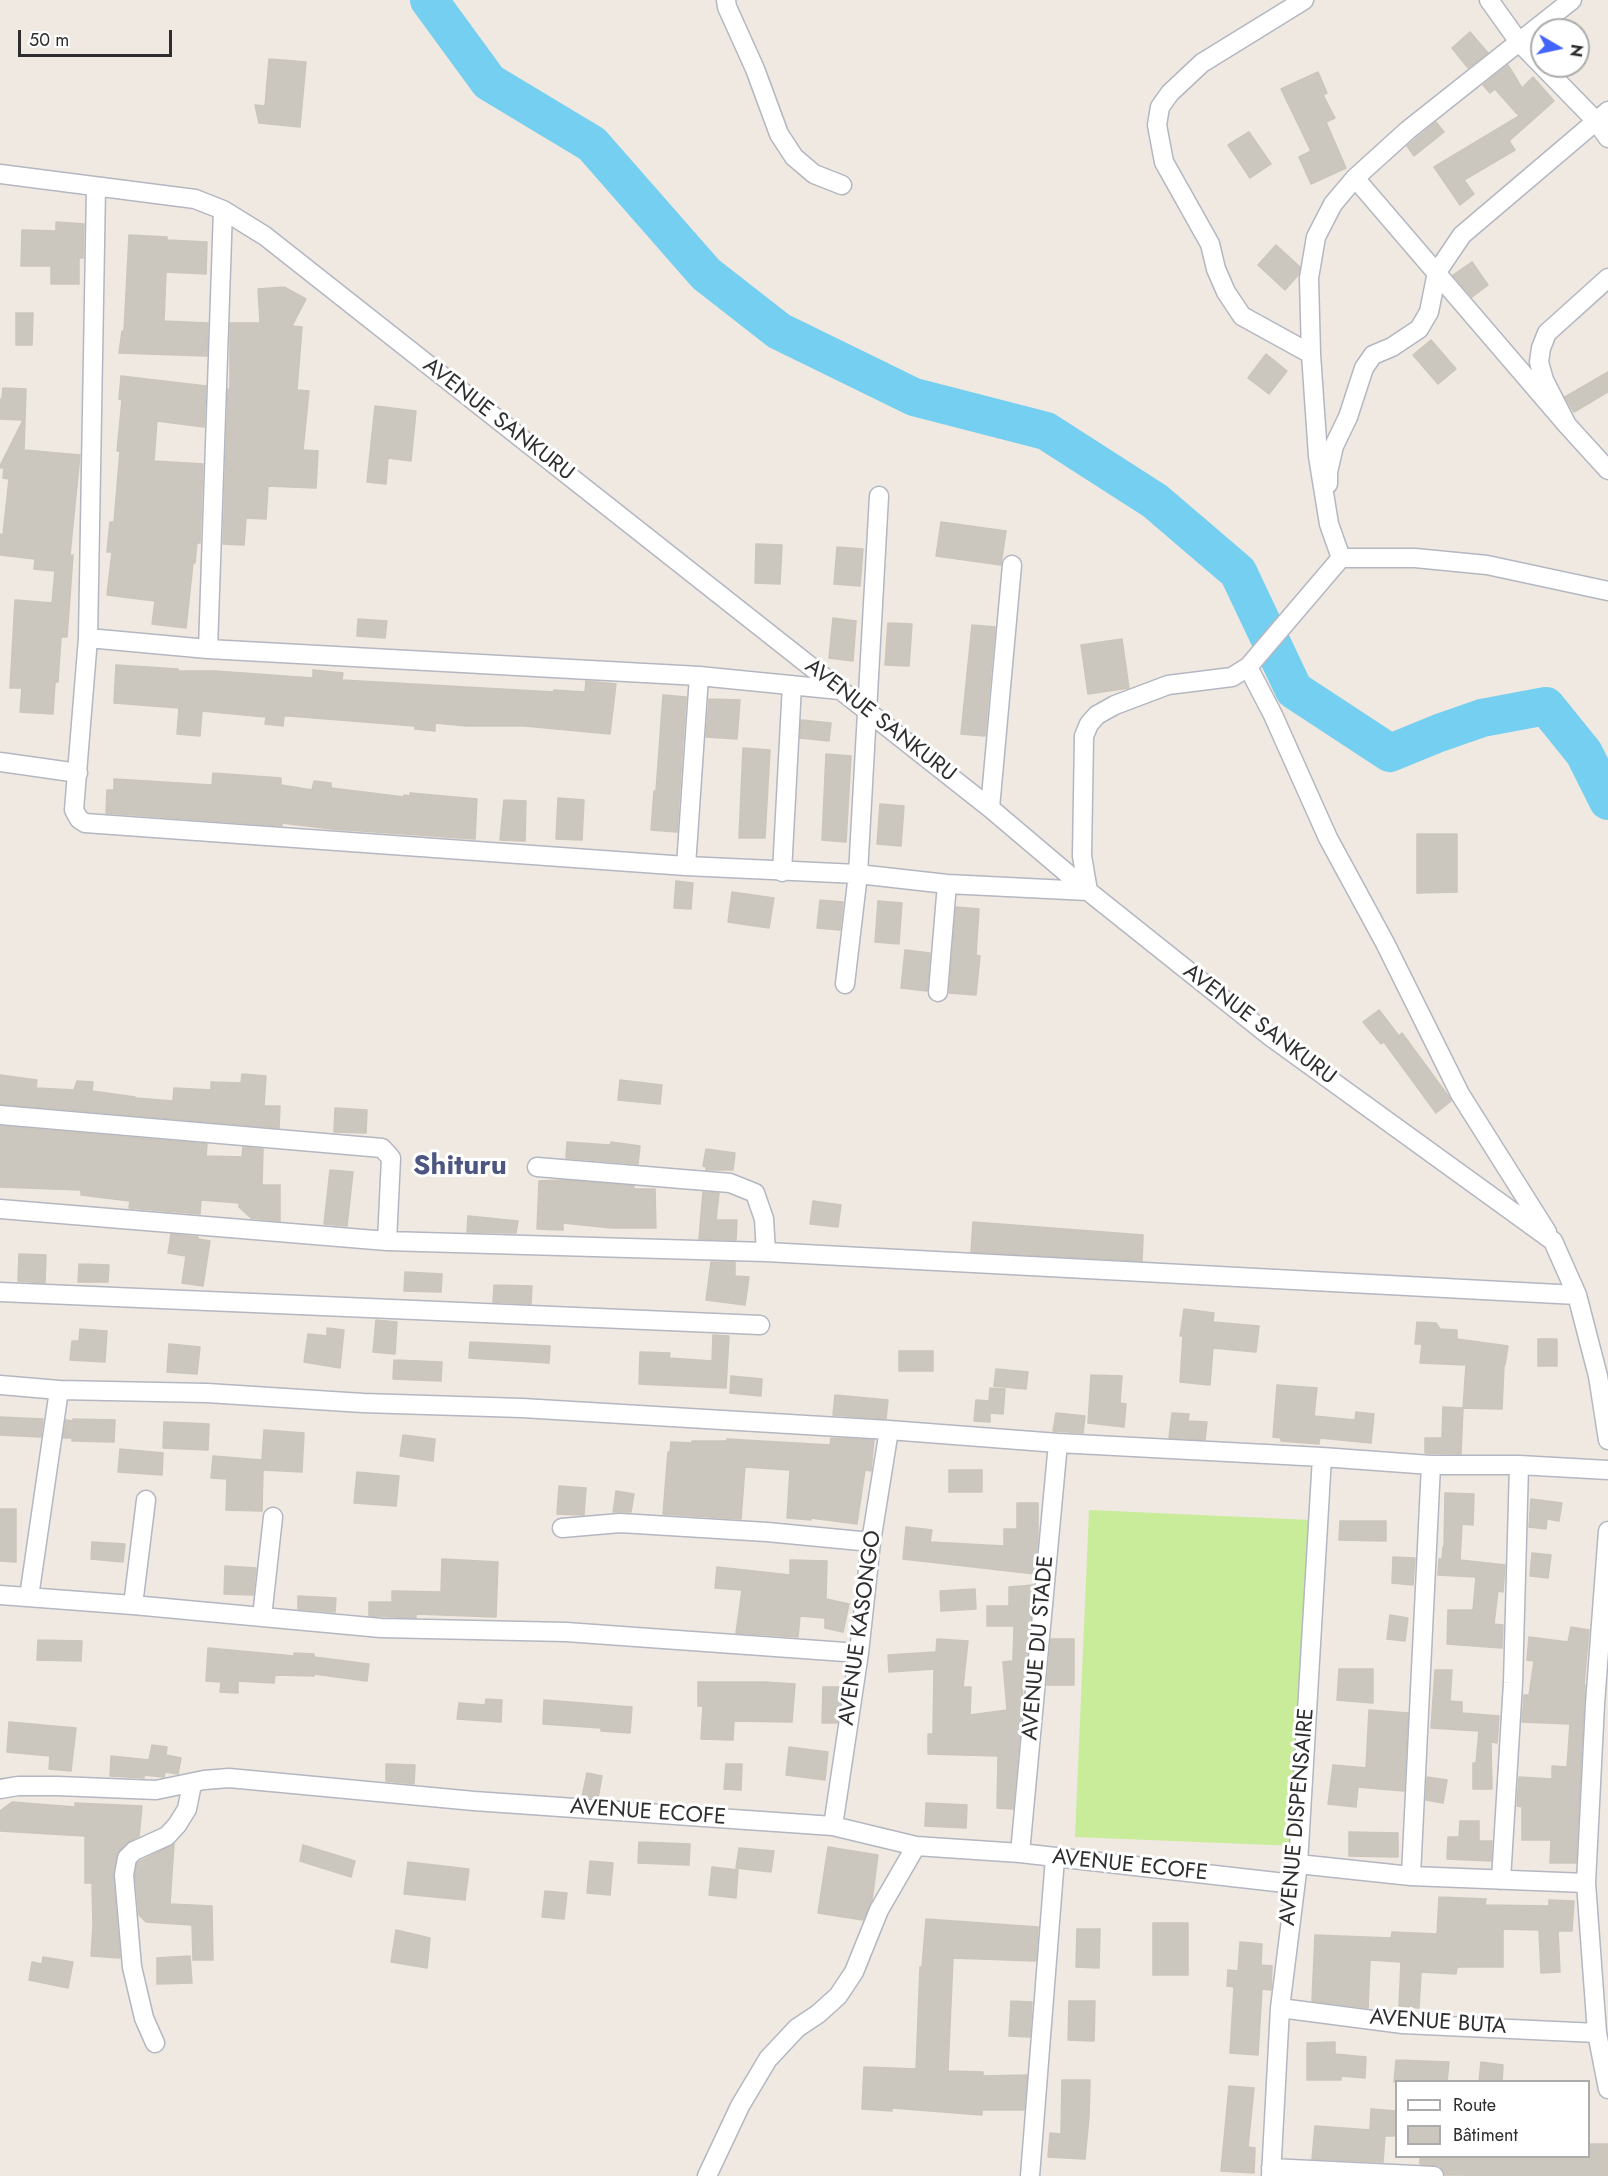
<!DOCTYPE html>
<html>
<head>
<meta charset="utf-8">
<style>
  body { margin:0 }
  #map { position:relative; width:1608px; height:2176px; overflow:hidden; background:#efe9e1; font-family:Jost,sans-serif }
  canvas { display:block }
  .legend { position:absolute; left:1395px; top:2080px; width:195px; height:78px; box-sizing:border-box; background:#fff; border:2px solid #ababab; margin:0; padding:8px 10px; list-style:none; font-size:18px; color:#2e2e2e }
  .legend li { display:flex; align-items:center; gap:12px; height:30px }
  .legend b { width:30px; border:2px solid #ababab }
  .north { position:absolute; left:1530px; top:18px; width:60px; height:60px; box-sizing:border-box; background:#fff; border:2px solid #ababab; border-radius:50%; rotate:99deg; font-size:16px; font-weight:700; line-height:24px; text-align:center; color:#2e2e2e }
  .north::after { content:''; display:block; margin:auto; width:21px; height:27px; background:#4264fb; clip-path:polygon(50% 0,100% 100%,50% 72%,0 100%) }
  .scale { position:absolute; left:18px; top:30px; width:154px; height:27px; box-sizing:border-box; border:3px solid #2e2e2e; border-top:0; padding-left:8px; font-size:18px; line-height:21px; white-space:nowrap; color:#2e2e2e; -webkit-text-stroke:4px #fff; paint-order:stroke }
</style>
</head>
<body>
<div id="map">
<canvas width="1608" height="2176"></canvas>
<ul class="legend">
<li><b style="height:8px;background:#fff"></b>Route</li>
<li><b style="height:16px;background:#cbc7bf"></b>Bâtiment</li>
</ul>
<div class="north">N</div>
<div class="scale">50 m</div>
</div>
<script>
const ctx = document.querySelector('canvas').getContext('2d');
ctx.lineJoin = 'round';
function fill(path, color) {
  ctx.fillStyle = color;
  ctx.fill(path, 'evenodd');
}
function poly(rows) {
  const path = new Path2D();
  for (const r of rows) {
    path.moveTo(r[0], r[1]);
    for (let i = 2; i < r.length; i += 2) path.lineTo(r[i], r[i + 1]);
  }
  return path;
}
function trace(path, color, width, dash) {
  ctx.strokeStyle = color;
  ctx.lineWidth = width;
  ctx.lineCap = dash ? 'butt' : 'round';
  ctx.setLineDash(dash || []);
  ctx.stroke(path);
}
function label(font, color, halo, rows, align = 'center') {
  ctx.font = font + ' Jost,sans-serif';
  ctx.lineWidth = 6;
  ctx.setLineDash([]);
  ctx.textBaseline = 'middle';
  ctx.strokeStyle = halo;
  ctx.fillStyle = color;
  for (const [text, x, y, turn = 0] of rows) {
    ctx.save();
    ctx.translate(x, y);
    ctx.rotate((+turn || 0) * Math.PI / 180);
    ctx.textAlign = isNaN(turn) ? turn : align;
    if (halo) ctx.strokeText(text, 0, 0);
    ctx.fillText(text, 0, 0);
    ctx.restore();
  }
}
const pitch = poly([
  [1089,1510,1311,1520,1296,1846,1075,1837]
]);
const river = poly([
  [429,0,489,82,592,144,706,274,779,331,914,397,1046,431,1155,501,1238,572,1294,690,1390,753,1439,733,1482,718,1546,706,1584,753,1608,801]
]);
const building = poly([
  [1470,32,1488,53,1468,68,1452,48,1470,32],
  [269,59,306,62,300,127,259,123,255,105,265,106,269,59],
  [1508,65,1522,88,1533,77,1554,101,1509,141,1515,150,1464,180,1474,194,1460,205,1434,167,1519,116,1495,89,1490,93,1483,85,1508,65],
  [1318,72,1327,93,1323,95,1335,118,1326,122,1346,168,1311,184,1299,157,1311,151,1281,89,1318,72],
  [1436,122,1444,132,1414,156,1407,146,1436,122],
  [1249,132,1271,164,1250,178,1228,145,1249,132],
  [56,222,84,224,83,258,79,258,79,284,51,284,51,266,21,266,22,230,56,231,56,222],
  [129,235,167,237,167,240,207,242,206,274,166,272,164,321,208,323,207,356,119,353,122,331,124,332,129,235],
  [1276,245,1300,267,1298,275,1285,290,1258,265,1276,245],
  [1472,262,1488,285,1472,297,1453,275,1472,262],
  [284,287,306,299,292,326,302,327,297,390,309,391,303,450,318,451,316,488,268,486,266,519,246,518,244,545,223,544,228,389,230,390,230,323,260,323,258,289,284,287],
  [16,313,33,313,32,345,16,345,16,313],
  [1431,340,1456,369,1438,384,1413,355,1431,340],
  [1266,354,1287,371,1269,394,1248,378,1266,354],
  [1608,372,1608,392,1574,412,1565,397,1608,372],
  [121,376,206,386,204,427,157,421,154,461,203,464,200,543,197,543,195,563,193,563,186,628,152,624,155,601,107,595,112,552,107,552,110,522,114,522,120,451,117,451,122,400,119,399,121,376],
  [3,388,26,389,24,450,80,455,70,555,73,555,67,637,61,637,58,682,55,682,53,714,20,712,22,688,10,688,15,600,52,603,55,571,34,569,35,559,0,555,0,534,3,535,9,479,3,478,4,468,0,468,0,466,23,420,0,419,0,400,2,398,3,388],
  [375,406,416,411,411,461,388,458,386,484,367,482,375,406],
  [941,522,1006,531,1001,565,936,556,941,522],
  [756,544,782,545,780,584,755,583,756,544],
  [837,547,863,549,860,586,834,584,837,547],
  [833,618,856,621,853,661,829,658,833,618],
  [358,619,387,621,385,638,357,636,358,619],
  [888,623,912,624,909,666,885,665,888,623],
  [972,625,995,627,985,736,961,734,972,625],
  [1122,639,1129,688,1088,694,1081,645,1122,639],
  [116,665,178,669,178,671,215,671,313,678,313,670,343,673,342,680,554,692,554,690,585,692,586,681,616,684,610,734,525,726,467,726,435,723,435,731,415,729,415,726,289,716,284,716,283,726,265,724,266,717,202,711,200,736,177,734,179,708,114,703,116,665],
  [663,695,686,697,677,832,651,830,654,791,656,791,663,695],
  [709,699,740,700,737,739,706,737,709,699],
  [801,720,831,723,829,741,800,738,801,720],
  [743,748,770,750,765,838,739,838,743,748],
  [826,754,851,756,846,842,822,840,826,754],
  [213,773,281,778,281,785,312,790,314,781,331,783,331,788,404,797,404,795,410,796,410,793,477,799,475,839,332,829,282,823,282,826,106,813,107,790,114,790,114,779,212,785,213,773],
  [558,798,584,800,582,840,556,839,558,798],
  [504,800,526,801,525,841,500,840,504,800],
  [880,804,904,806,901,846,877,844,880,804],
  [1417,834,1457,834,1457,892,1417,893,1417,834],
  [676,881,693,883,691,909,674,908,676,881],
  [732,892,774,898,769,928,728,922,732,892],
  [820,900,843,902,840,930,817,928,820,900],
  [878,901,902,903,899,944,875,942,878,901],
  [956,907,979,909,976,955,980,956,976,995,949,993,956,907],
  [905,950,930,953,927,991,901,988,905,950],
  [1379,1010,1399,1036,1402,1033,1449,1097,1451,1101,1436,1113,1384,1042,1381,1044,1363,1022,1379,1010],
  [242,1074,266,1076,264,1106,280,1106,279,1128,0,1104,0,1075,37,1080,36,1088,74,1090,77,1081,93,1082,92,1091,135,1097,135,1098,173,1101,174,1088,211,1090,211,1082,241,1083,242,1074],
  [620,1080,662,1085,660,1104,618,1100,620,1080],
  [335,1108,367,1110,366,1133,334,1132,335,1108],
  [0,1126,207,1144,206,1156,242,1157,243,1147,263,1149,262,1185,280,1185,280,1221,251,1218,239,1207,239,1203,201,1200,200,1214,129,1208,130,1201,81,1195,81,1190,0,1187,0,1126],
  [567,1142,610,1145,611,1142,640,1146,638,1164,566,1158,567,1142],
  [706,1149,735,1153,733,1170,706,1170,706,1167,703,1166,706,1149],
  [330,1170,353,1172,347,1226,324,1224,330,1170],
  [564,1180,634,1186,634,1189,655,1189,656,1228,612,1228,563,1223,563,1230,537,1229,539,1181,564,1180],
  [703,1192,719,1193,716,1220,737,1220,736,1240,699,1239,703,1192],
  [813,1201,841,1205,838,1227,810,1224,813,1201],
  [468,1216,518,1221,516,1233,467,1232,468,1216],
  [973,1222,1143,1235,1142,1261,971,1252,973,1222],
  [171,1234,198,1237,198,1239,210,1241,203,1286,182,1283,186,1256,168,1253,171,1234],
  [19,1254,46,1255,45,1283,18,1281,19,1254],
  [711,1262,735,1262,735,1276,749,1277,745,1305,706,1300,711,1262],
  [79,1264,109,1265,108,1282,78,1282,79,1264],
  [405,1272,442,1274,441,1292,404,1291,405,1272],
  [494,1285,532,1286,531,1304,493,1302,494,1285],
  [1184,1309,1214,1313,1213,1322,1259,1326,1256,1352,1213,1348,1210,1385,1180,1382,1183,1336,1180,1336,1184,1309],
  [376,1320,397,1322,395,1354,373,1352,376,1320],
  [1417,1322,1436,1323,1440,1329,1457,1330,1457,1339,1508,1346,1505,1365,1504,1365,1502,1409,1463,1408,1466,1365,1420,1363,1422,1344,1415,1344,1417,1322],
  [327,1328,344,1330,340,1368,304,1362,308,1334,327,1336,327,1328],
  [80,1329,107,1331,105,1362,70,1360,72,1341,79,1341,80,1329],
  [713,1335,729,1336,726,1388,639,1384,640,1352,670,1353,669,1358,712,1361,713,1335],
  [1538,1339,1557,1339,1557,1366,1538,1366,1538,1339],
  [470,1342,550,1346,549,1363,469,1358,470,1342],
  [169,1344,200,1347,197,1374,167,1372,169,1344],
  [899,1351,933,1351,933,1371,899,1371,899,1351],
  [394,1360,442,1362,441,1381,393,1379,394,1360],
  [996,1369,1028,1372,1026,1389,994,1386,996,1369],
  [1091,1375,1122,1376,1120,1403,1126,1404,1124,1427,1088,1423,1091,1375],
  [731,1376,762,1379,761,1396,730,1393,731,1376],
  [1277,1385,1317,1388,1314,1416,1355,1420,1356,1412,1374,1414,1371,1443,1320,1438,1319,1444,1281,1441,1281,1438,1273,1437,1277,1385],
  [990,1388,1005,1389,1003,1414,990,1413,990,1422,974,1421,976,1400,989,1401,990,1388],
  [835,1395,888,1400,886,1419,833,1415,835,1395],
  [1443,1407,1463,1408,1461,1454,1425,1453,1425,1438,1442,1438,1443,1407],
  [1056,1413,1085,1416,1083,1433,1053,1431,1056,1413],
  [1172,1413,1189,1414,1188,1421,1207,1422,1205,1440,1169,1438,1172,1413],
  [0,1417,43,1419,41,1437,0,1435,0,1417],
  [73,1419,115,1420,114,1442,72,1441,72,1438,63,1438,66,1420,73,1421,73,1419],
  [164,1422,209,1424,208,1450,163,1448,164,1422],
  [264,1430,304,1433,302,1472,263,1470,262,1511,226,1510,227,1479,211,1478,213,1456,262,1460,264,1430],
  [403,1435,435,1439,433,1461,400,1456,403,1435],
  [831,1438,874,1440,871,1471,865,1470,857,1524,811,1518,811,1520,787,1518,790,1470,745,1467,741,1519,663,1514,668,1452,670,1452,671,1442,692,1443,692,1441,727,1441,727,1439,830,1445,831,1438],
  [120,1449,163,1453,162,1475,118,1472,120,1449],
  [949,1470,982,1470,982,1492,949,1492,949,1470],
  [357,1472,399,1476,396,1506,354,1503,357,1472],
  [559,1486,586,1488,584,1515,557,1514,559,1486],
  [616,1491,634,1494,631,1512,613,1512,616,1491],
  [1445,1493,1474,1494,1473,1525,1462,1524,1460,1560,1505,1565,1503,1592,1498,1591,1494,1624,1503,1625,1502,1648,1447,1644,1448,1610,1473,1610,1476,1577,1438,1575,1439,1559,1442,1559,1443,1547,1444,1547,1445,1493],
  [1531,1499,1562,1503,1559,1521,1547,1519,1546,1529,1529,1527,1531,1499],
  [1017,1503,1038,1503,1038,1533,1035,1574,903,1559,906,1527,932,1530,930,1542,1004,1546,1004,1529,1017,1529,1017,1503],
  [0,1509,16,1509,16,1562,0,1561,0,1509],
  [1340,1521,1386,1521,1386,1541,1339,1540,1340,1521],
  [92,1542,125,1544,123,1562,91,1559,92,1542],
  [1532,1553,1551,1555,1548,1578,1530,1576,1532,1553],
  [1393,1557,1415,1558,1413,1585,1392,1583,1393,1557],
  [442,1559,498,1562,496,1617,416,1614,416,1618,369,1616,369,1602,392,1602,392,1591,441,1592,442,1559],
  [790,1560,827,1561,826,1599,849,1604,843,1632,825,1628,825,1618,800,1616,798,1637,736,1633,742,1590,715,1588,717,1567,790,1575,790,1560],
  [225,1566,256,1568,253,1595,224,1594,225,1566],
  [1034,1585,1024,1685,1022,1685,1023,1697,1013,1809,997,1808,998,1756,928,1754,928,1734,933,1734,934,1669,889,1672,888,1655,936,1652,937,1639,968,1641,963,1687,971,1687,970,1715,1007,1710,1003,1662,1013,1661,1014,1626,987,1626,987,1606,1009,1606,1009,1587,1034,1585],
  [975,1589,976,1609,941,1611,940,1591,975,1589],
  [298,1596,336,1598,335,1612,298,1609,298,1596],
  [1390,1615,1408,1618,1405,1641,1387,1639,1390,1615],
  [1571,1627,1589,1630,1584,1685,1585,1685,1576,1863,1550,1863,1551,1840,1522,1840,1522,1807,1517,1806,1519,1777,1552,1779,1552,1766,1567,1767,1570,1724,1522,1722,1524,1695,1529,1695,1534,1661,1527,1660,1529,1637,1568,1642,1571,1627],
  [1051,1639,1074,1639,1074,1685,1047,1685,1051,1639],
  [38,1640,82,1641,81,1661,37,1660,38,1640],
  [208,1648,294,1656,294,1653,314,1654,314,1657,369,1664,367,1681,314,1674,314,1676,275,1675,274,1683,238,1681,238,1693,220,1692,221,1682,206,1681,208,1648],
  [1339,1669,1373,1669,1373,1703,1337,1700,1339,1669],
  [1435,1670,1452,1670,1450,1701,1462,1702,1462,1713,1499,1716,1497,1743,1491,1742,1492,1789,1473,1789,1473,1763,1476,1763,1479,1731,1431,1728,1435,1670],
  [698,1682,764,1682,795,1684,792,1722,734,1721,733,1740,701,1739,703,1706,698,1706,698,1682],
  [823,1687,843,1687,837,1723,822,1723,823,1687],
  [486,1699,502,1700,501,1722,457,1719,459,1703,485,1705,486,1699],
  [544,1700,632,1707,630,1733,601,1731,601,1728,543,1724,544,1700],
  [1369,1710,1408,1713,1404,1791,1358,1787,1356,1807,1328,1804,1333,1765,1366,1768,1369,1710],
  [9,1722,76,1728,71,1771,49,1769,50,1756,7,1752,9,1722],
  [152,1745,167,1747,166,1755,181,1758,178,1774,165,1772,164,1777,144,1775,144,1778,110,1776,111,1756,149,1760,152,1745],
  [789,1747,828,1752,825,1780,786,1775,789,1747],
  [386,1764,415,1765,414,1784,386,1781,386,1764],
  [726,1764,742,1764,741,1790,724,1789,726,1764],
  [587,1773,602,1776,598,1798,582,1797,587,1773],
  [1427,1777,1447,1780,1443,1803,1426,1800,1427,1777],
  [12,1802,75,1807,75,1803,142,1806,139,1836,126,1843,119,1851,113,1873,120,1958,91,1956,93,1925,92,1883,85,1883,85,1836,0,1831,0,1811,12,1802],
  [926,1803,967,1805,966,1828,925,1826,926,1803],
  [1460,1821,1479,1821,1479,1841,1492,1841,1491,1861,1447,1859,1448,1837,1459,1837,1460,1821],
  [1349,1832,1398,1833,1398,1857,1349,1856,1349,1832],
  [639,1842,690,1844,689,1865,638,1863,639,1842],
  [174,1844,170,1904,212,1906,213,1960,193,1960,192,1925,146,1922,139,1915,135,1875,137,1863,174,1844],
  [303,1845,355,1861,351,1877,300,1861,303,1845],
  [828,1847,878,1855,872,1900,863,1920,818,1913,828,1847],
  [739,1848,774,1851,771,1872,736,1868,739,1848],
  [590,1861,613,1863,610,1895,587,1893,590,1861],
  [408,1862,469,1869,465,1900,404,1894,408,1862],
  [712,1867,738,1870,736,1898,709,1895,712,1867],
  [545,1891,567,1893,564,1919,542,1917,545,1891],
  [1439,1897,1486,1899,1485,1905,1549,1906,1549,1900,1574,1901,1572,1931,1558,1931,1560,1972,1541,1973,1539,1930,1503,1929,1503,1967,1457,1967,1456,1974,1421,1972,1419,2008,1399,2006,1401,1962,1370,1960,1368,2008,1312,2001,1315,1935,1391,1938,1392,1932,1437,1934,1439,1897],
  [926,1919,1038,1927,1036,1961,953,1958,948,2071,983,2072,983,2076,1027,2075,1024,2110,982,2110,982,2115,892,2108,892,2111,862,2109,864,2067,916,2069,920,1967,922,1967,926,1919],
  [1153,1923,1188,1923,1188,1975,1153,1975,1153,1923],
  [1077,1929,1100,1929,1099,1968,1076,1967,1077,1929],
  [396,1930,430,1938,427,1968,391,1962,396,1930],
  [1240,1942,1262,1944,1261,1965,1272,1966,1271,1990,1262,1989,1258,2055,1230,2053,1234,1987,1227,1986,1228,1970,1238,1971,1240,1942],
  [190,1956,192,1983,157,1984,157,1958,190,1956],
  [43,1957,73,1962,68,1988,29,1980,32,1962,42,1964,43,1957],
  [1011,2001,1032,2002,1030,2037,1009,2036,1011,2001],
  [1069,2001,1095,2001,1094,2041,1068,2040,1069,2001],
  [1335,2042,1335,2054,1366,2057,1365,2078,1341,2076,1341,2080,1307,2080,1307,2043,1335,2042],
  [1396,2060,1449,2062,1447,2082,1394,2082,1396,2060],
  [1481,2062,1503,2065,1502,2082,1479,2082,1481,2062],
  [1062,2080,1090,2080,1089,2117,1085,2159,1048,2157,1050,2133,1061,2134,1062,2080],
  [1229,2086,1254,2088,1248,2147,1255,2148,1254,2173,1221,2171,1229,2086],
  [1371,2109,1396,2111,1394,2136,1385,2136,1383,2162,1312,2159,1315,2126,1370,2130,1371,2109],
  [1588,2144,1608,2144,1608,2176,1445,2175,1440,2166,1420,2164,1420,2157,1588,2157,1588,2144]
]);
const minor = poly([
  [726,0,727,7,755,69,779,134,794,157,814,174,842,185],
  [1304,0,1202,63,1170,93,1160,107,1157,125,1164,162,1210,244,1216,269,1226,292,1242,316,1311,354],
  [1489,0,1519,42,1596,121,1608,138],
  [0,174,195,199,223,210,265,236,990,808,1088,891,1271,1037,1553,1241,1577,1295,1598,1376,1608,1440],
  [1355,178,1567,425],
  [96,187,88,638,74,810,79,819,85,823,686,866,858,874,947,884,1088,891,1082,856,1084,736,1089,724,1097,715,1115,705,1168,685,1232,677,1248,667,1341,558,1415,558,1487,565,1608,591],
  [1608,278,1547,333,1541,348,1539,362,1544,380,1567,425,1608,470],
  [1328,484,1328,472,1334,446,1348,417,1364,368,1373,355,1392,347,1419,329,1429,312,1437,272,1462,235,1608,111],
  [1341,558,1329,524,1318,456,1311,354,1309,278,1316,237,1333,204,1355,178,1408,130,1572,0],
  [88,638,208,649,699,676,840,690],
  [208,649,223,210],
  [1248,667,1273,715,1328,838,1385,943,1460,1094,1547,1232],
  [0,762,78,773],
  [990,808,1012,565],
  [686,866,699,676],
  [782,872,792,685],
  [845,984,858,874,879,496],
  [938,992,947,884],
  [0,1115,382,1148,391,1158,387,1241],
  [537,1167,730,1183,755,1193,764,1219,766,1252],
  [0,1209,387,1241,766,1252,1577,1295],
  [0,1292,760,1325],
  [0,1385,59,1390,207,1393,363,1403,522,1408,889,1430,1058,1443,1322,1457,1431,1465,1519,1465,1608,1470],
  [562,1528,620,1523,767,1532,871,1542],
  [1608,1531,1595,1704,1586,1883,1597,2033,1608,2089],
  [0,1595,133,1605,381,1628,566,1632,859,1653],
  [29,1597,59,1390],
  [133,1605,146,1500],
  [262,1617,273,1517],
  [0,1789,18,1786,57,1786,156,1790,204,1780,229,1778,474,1801,833,1826,916,1846,1020,1853,1294,1884],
  [833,1826,859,1653,871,1542,889,1430],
  [1020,1853,1058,1443],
  [1298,1864,1411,1876,1586,1883],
  [1411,1876,1431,1465],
  [1501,1880,1513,1683,1519,1465],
  [1280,2008,1403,2024,1597,2033],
  [155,2043,144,2018,132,1967,124,1875,127,1858,134,1851,167,1836,177,1825,187,1809,192,1784],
  [1271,2168,1434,2176],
  [707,2176,740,2106,768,2059,797,2028,818,2014,838,1996,854,1972,879,1910,916,1846],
  [1030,2176,1055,1858],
  [1271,2176,1280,2008,1298,1864,1322,1457]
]);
const streetNames = [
  ["AVENUE SANKURU",498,420,38],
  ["AVENUE SANKURU",880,721,38],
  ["AVENUE SANKURU",1259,1025,37],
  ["AVENUE KASONGO",861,1628,-82],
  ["AVENUE DU STADE",1039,1648,-85],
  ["AVENUE ECOFE",648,1813,4],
  ["AVENUE DISPENSAIRE",1298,1817,-85],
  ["AVENUE ECOFE",1130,1866,6],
  ["AVENUE BUTA",1438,2023,4]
];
const districtNames = [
  ["Shituru",460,1167]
];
fill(pitch, '#c9ec9a');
trace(river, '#75cff0', 38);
fill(building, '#cbc7bf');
trace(building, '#cbc5ba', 1.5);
trace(minor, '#b4b7c1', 21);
trace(minor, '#fff', 18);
label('22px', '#2e2e2e', '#fff', streetNames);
label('bold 28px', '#4d5680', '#fff', districtNames);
</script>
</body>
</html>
